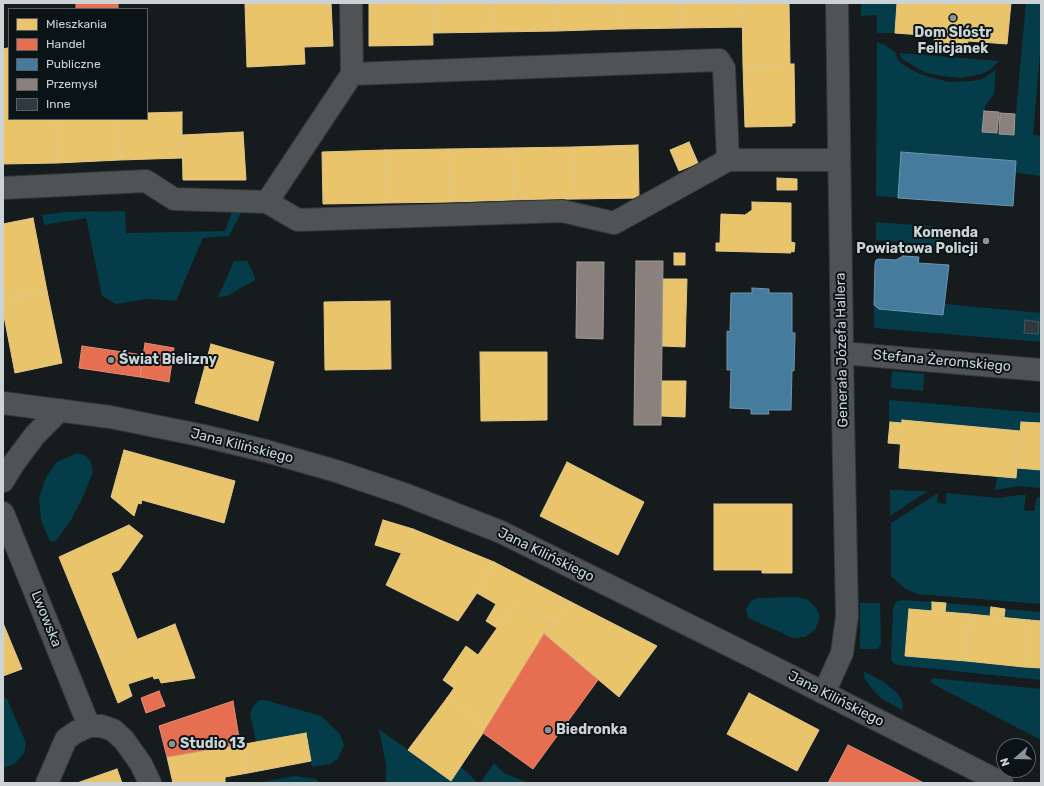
<!DOCTYPE html>
<html>
<head>
<meta charset="utf-8">
<style>
  body { margin:0 }
  #map { position:relative; width:1044px; height:786px; overflow:hidden; background:#161c1d; font-family:Rubik,sans-serif }
  canvas { display:block }
  .frame { position:absolute; inset:0; border:4px solid #ccd3d5; pointer-events:none }
  .legend { position:absolute; left:8px; top:8px; width:140px; height:112px; box-sizing:border-box; background:#0a1417; border:1px solid #586063; margin:0; padding:5px 7px; list-style:none; font-size:12px; color:#ccd3d5 }
  .legend li { display:flex; align-items:center; gap:8px; height:20px }
  .legend b { width:20px; border:1px solid #586063 }
  .north { position:absolute; left:996px; top:738px; width:40px; height:40px; box-sizing:border-box; background:#0a1417; border:1px solid #586063; border-radius:50%; rotate:250deg; font-size:11px; font-weight:700; line-height:16px; text-align:center; color:#ccd3d5 }
  .north::after { content:''; display:block; margin:auto; width:14px; height:18px; background:#8c9395; clip-path:polygon(50% 0,100% 100%,50% 72%,0 100%) }
</style>
</head>
<body>
<div id="map">
<canvas width="1044" height="786"></canvas>
<div class="frame"></div>
<ul class="legend">
<li><b style="height:11px;background:#e9c46a"></b>Mieszkania</li>
<li><b style="height:11px;background:#e76f51"></b>Handel</li>
<li><b style="height:11px;background:#457b9d"></b>Publiczne</li>
<li><b style="height:11px;background:#8a817c"></b>Przemysł</li>
<li><b style="height:11px;background:#2e3941"></b>Inne</li>
</ul>
<div class="north">N</div>
</div>
<script>
const ctx = document.querySelector('canvas').getContext('2d');
ctx.lineJoin = 'round';
function fill(path, color) {
  ctx.fillStyle = color;
  ctx.fill(path, 'evenodd');
}
function poly(rows) {
  const path = new Path2D();
  for (const r of rows) {
    path.moveTo(r[0], r[1]);
    for (let i = 2; i < r.length; i += 2) path.lineTo(r[i], r[i + 1]);
  }
  return path;
}
function trace(path, color, width, dash) {
  ctx.strokeStyle = color;
  ctx.lineWidth = width;
  ctx.lineCap = dash ? 'butt' : 'round';
  ctx.setLineDash(dash || []);
  ctx.stroke(path);
}
function label(font, color, halo, rows, align = 'center') {
  ctx.font = font + ' Rubik,sans-serif';
  ctx.lineWidth = 4;
  ctx.setLineDash([]);
  ctx.textBaseline = 'middle';
  ctx.strokeStyle = halo;
  ctx.fillStyle = color;
  for (const [text, x, y, turn = 0] of rows) {
    ctx.save();
    ctx.translate(x, y);
    ctx.rotate((+turn || 0) * Math.PI / 180);
    ctx.textAlign = isNaN(turn) ? turn : align;
    if (halo) ctx.strokeText(text, 0, 0);
    ctx.fillText(text, 0, 0);
    ctx.restore();
  }
}
const green = poly([
  [861,3,897,3,895,33,877,33,877,15,861,16],
  [1026,3,1041,3,1041,40,1033,135,1041,136,1041,176,1016,173,1016,161,902,152,898,198,876,196,877,43,883,44,895,52,898,60,902,64,914,71,926,76,949,82,972,81,982,79,996,70,994,94,985,106,982,132,1014,135],
  [899,53,999,61,991,69,982,74,960,78,936,75,924,72,902,59],
  [233,209,243,209,229,236,203,238,176,301,147,299,116,304,102,296,86,218,44,225,42,215,63,212,125,211,126,233,225,231],
  [876,222,941,227,939,253,919,251,919,244,876,240],
  [234,261,247,261,255,277,255,280,227,296,218,297],
  [945,304,1041,313,1041,342,874,328,874,305,879,309,943,315],
  [892,371,924,374,923,391,891,388],
  [889,400,1041,413,1041,423,1021,422,1020,431,902,420,902,423,890,422,889,420],
  [77,453,86,456,91,462,93,472,82,499,71,520,55,542,50,541,41,520,39,498,46,477,57,462],
  [1017,468,1041,470,1040,488,1019,486,995,490,997,476,1016,478],
  [890,490,928,491,890,516],
  [938,493,937,503,946,504,946,493,998,498,1020,495,1026,495,1024,510,1034,511,1037,497,1041,497,1041,604,917,594,904,588,891,576,891,523],
  [797,597,808,600,817,609,820,618,815,630,805,637,793,638,748,618,746,609,750,602,757,598],
  [902,600,932,602,932,611,909,609,906,656,1041,668,1041,680,896,665,891,660,893,608,896,602],
  [860,603,880,603,881,644,878,649,860,649],
  [946,603,991,607,990,616,945,612],
  [1005,609,1041,612,1041,621,1004,617],
  [863,671,884,682,897,693,902,701,903,706,902,710,882,699,873,690,865,679],
  [932,678,1041,689,1041,740,931,683],
  [3,696,7,699,26,743,24,753,22,756,14,764,3,768],
  [259,700,265,700,321,716,340,734,344,745,338,759,330,764,312,767,306,733,256,742,250,714,253,706],
  [379,729,451,781,461,767,478,783,386,783,386,765],
  [494,763,504,773,528,783,480,783],
  [294,776,316,779,319,783,257,783]
]);
const homes = poly([
  [245,3,331,3,333,46,304,47,305,64,247,67,245,3],
  [369,3,432,3,433,45,369,46,369,3],
  [432,3,494,3,495,32,433,33,432,3],
  [494,3,556,3,557,31,495,32,494,3],
  [556,3,618,3,619,29,557,31,556,3],
  [618,3,680,3,681,28,619,29,618,3],
  [680,3,742,3,743,27,681,28,680,3],
  [742,3,789,3,790,64,743,65,742,3],
  [897,3,1011,3,1007,44,968,41,967,47,934,44,935,36,895,33,897,3],
  [8,48,9,60,9,117,3,117,3,49,8,48],
  [794,64,795,123,792,123,792,126,745,127,743,65,794,64],
  [182,112,182,158,120,160,119,119,147,119,147,113,182,112],
  [3,117,9,117,9,119,56,119,57,163,3,164,3,117],
  [56,119,119,119,120,160,57,163,56,119],
  [243,132,246,180,183,180,182,135,243,132],
  [689,142,698,163,679,171,670,150,689,142],
  [638,145,639,198,576,199,574,147,638,145],
  [574,147,576,199,513,200,512,148,574,147],
  [512,148,513,200,449,202,448,149,512,148],
  [448,149,449,202,386,203,385,150,448,149],
  [385,150,386,203,323,204,322,152,385,150],
  [777,178,797,179,797,190,777,190,777,178],
  [752,202,791,203,791,242,795,243,794,252,790,251,791,253,716,251,716,243,720,243,721,214,745,215,752,210,752,202],
  [33,218,47,291,3,299,3,224,33,218],
  [674,253,685,253,685,265,674,265,674,253],
  [663,279,687,279,685,347,662,346,663,279],
  [47,291,62,363,15,373,3,311,3,299,47,291],
  [390,301,391,369,325,370,324,302,390,301],
  [211,344,274,362,258,421,195,403,211,344],
  [480,352,547,352,547,420,481,421,480,352],
  [661,381,686,381,685,417,661,416,661,381],
  [902,420,1020,431,1016,478,899,468,902,420],
  [890,422,902,423,900,444,888,443,890,422],
  [1021,422,1041,423,1041,470,1017,468,1021,422],
  [124,450,235,481,224,523,142,500,141,504,138,503,134,516,111,497,124,450],
  [567,462,644,502,618,555,540,516,567,462],
  [714,504,792,504,792,573,762,573,762,570,714,570,714,504],
  [383,520,413,529,401,553,375,545,383,520],
  [129,525,143,536,119,570,111,573,137,639,99,655,59,557,129,525],
  [413,529,494,562,477,593,458,621,386,585,413,529],
  [494,562,571,602,554,626,512,607,497,628,486,621,496,604,477,593,494,562],
  [571,602,657,646,619,697,544,634,551,624,554,626,571,602],
  [932,602,946,603,945,612,932,611,932,602],
  [512,607,551,624,487,727,447,698,454,688,443,680,466,646,478,655,512,607],
  [991,607,1005,609,1004,617,990,616,991,607],
  [909,609,969,614,966,661,905,656,909,609],
  [969,614,1029,620,1024,667,966,661,969,614],
  [1029,620,1041,621,1041,668,1024,667,1029,620],
  [3,623,22,669,3,676,3,623],
  [175,624,195,678,161,683,159,678,154,679,153,676,128,684,132,696,118,703,99,655,175,624],
  [749,693,819,730,797,771,727,734,749,693],
  [447,698,487,727,451,781,408,750,447,698],
  [306,733,311,761,248,773,245,744,306,733],
  [245,744,248,773,225,777,225,783,173,783,167,757,245,744],
  [117,769,122,783,77,783,117,769]
]);
const shops = poly([
  [76,3,118,3,118,9,76,9,76,3],
  [145,343,174,348,169,382,140,377,145,343],
  [82,346,143,355,140,377,79,368,82,346],
  [544,634,598,680,533,769,483,733,544,634],
  [159,691,165,706,146,713,141,698,159,691],
  [233,701,240,744,167,757,159,726,233,701],
  [848,745,924,783,828,783,848,745]
]);
const public = poly([
  [901,152,1016,161,1013,206,898,198,901,152],
  [903,256,919,257,918,263,949,265,943,315,879,309,874,305,875,264,876,260,879,259,896,260,903,256],
  [752,288,769,289,769,293,792,293,792,333,795,333,794,371,792,370,791,410,768,410,769,414,751,414,751,409,730,408,731,370,727,370,727,331,730,332,731,293,752,293,752,288]
]);
const industry = poly([
  [984,111,999,112,997,133,982,132,984,111],
  [1000,113,1015,114,1014,135,999,134,1000,113],
  [636,261,663,261,661,425,634,425,636,261],
  [577,262,604,262,603,339,576,338,577,262]
]);
const building = poly([
  [1025,320,1039,322,1038,334,1024,333,1025,320]
]);
const minor = poly([
  [352,74,719,60,724,68,728,160],
  [3,188,146,181,174,199,267,202,298,220,562,211,614,223,728,160,839,160],
  [267,202,352,74,351,3],
  [842,353,1041,370],
  [3,481,14,463,35,435,60,410],
  [3,513,89,726],
  [824,693,842,653,847,616,843,413,837,3],
  [47,783,66,739,76,732,89,726,101,726,113,730,124,740,141,764,150,783]
]);
const tertiary = poly([
  [3,403,110,417,204,436,266,451,336,471,404,494,501,532,761,661,1002,783]
]);
const markers = [
  [953,18,4,"#8c9395"],
  [986,241,4,"#8c9395"],
  [111,360,4,"#8c9395"],
  [548,730,4,"#8c9395"],
  [172,744,4,"#8c9395"]
];
const poiNames = [
  ["Dom SIóstr",953,33,"center"],
  ["Felicjanek",953,49,"center"],
  ["Komenda",978,233,"right"],
  ["Powiatowa Policji",978,249,"right"],
  ["Świat Bielizny",119,360],
  ["Biedronka",556,730],
  ["Studio 13",180,744]
];
const streetNames = [
  ["Generała Józefa Hallera",842,350,-91],
  ["Stefana Żeromskiego",942,361,5],
  ["Jana Kilińskiego",242,446,14],
  ["Jana Kilińskiego",546,555,26],
  ["Lwowska",46,619,68],
  ["Jana Kilińskiego",836,699,27]
];
fill(green, '#043c49');
fill(homes, '#e9c46a');
trace(homes, '#e0c88a', 1);
fill(shops, '#e76f51');
trace(shops, '#df8d79', 1);
fill(public, '#457b9d');
trace(public, '#6e95ae', 1);
fill(industry, '#8a817c');
trace(industry, '#9e9a97', 1);
fill(building, '#2e3941');
trace(building, '#4f5455', 1);
trace(minor, '#333738', 24);
trace(tertiary, '#333738', 24);
trace(minor, '#4f5355', 22);
trace(tertiary, '#4f5355', 22);
for (const [x, y, r, color] of markers) {
  const dot = new Path2D();
  dot.arc(x, y, r, 0, 2 * Math.PI);
  ctx.fillStyle = color;
  ctx.fill(dot);
  trace(dot, '#0a1417', 1.5);
}
label('bold 14px', '#ccd3d5', '#0a1417', poiNames, 'left');
label('14px', '#ccd3d5', '#0a1417', streetNames);
</script>
</body>
</html>
